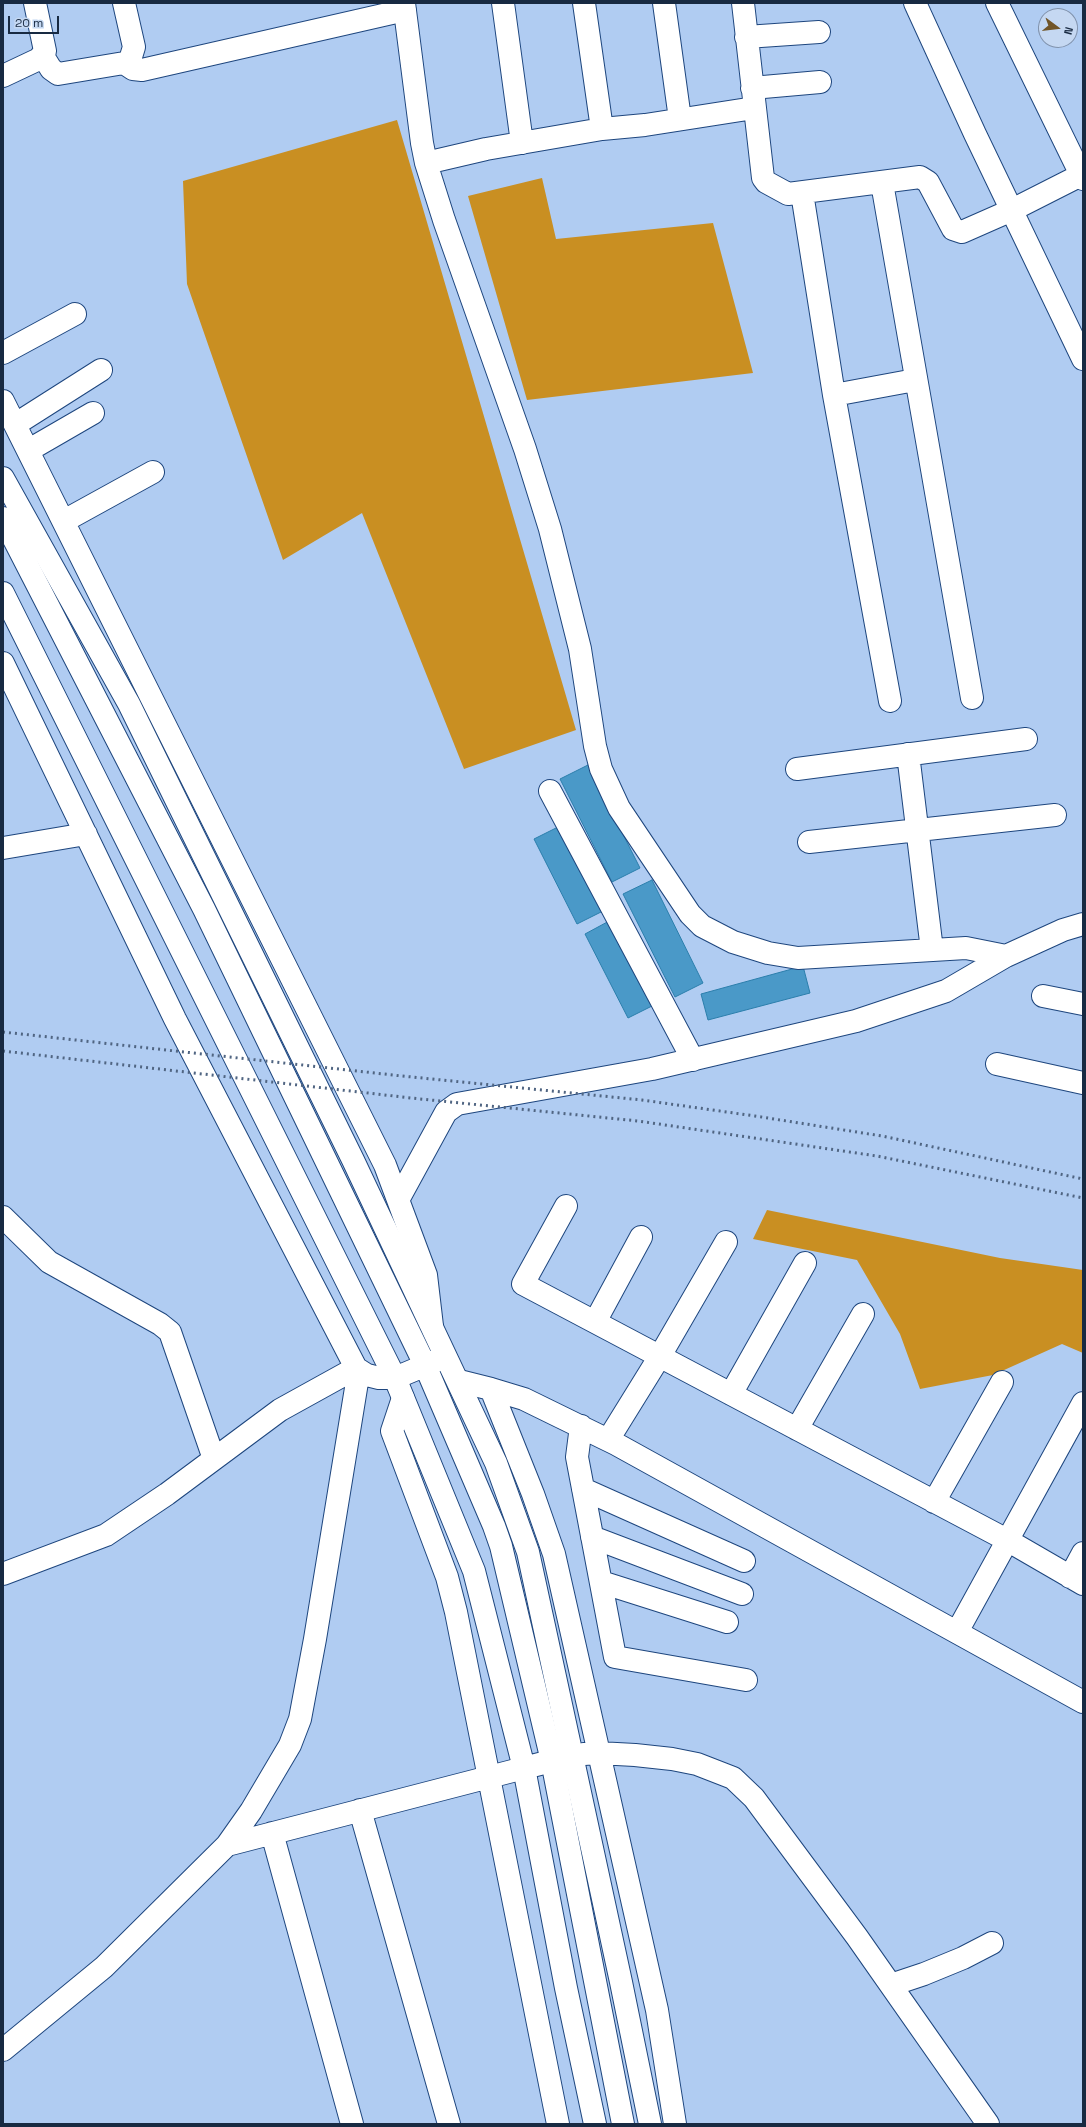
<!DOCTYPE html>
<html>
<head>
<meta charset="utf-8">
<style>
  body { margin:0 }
  #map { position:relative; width:1086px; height:2127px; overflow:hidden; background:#b0ccf2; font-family:"Space Grotesk",sans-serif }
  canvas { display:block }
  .frame { position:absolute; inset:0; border:4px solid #182a42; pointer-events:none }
  .north { position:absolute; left:1038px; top:8px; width:40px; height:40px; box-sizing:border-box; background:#c5d8f2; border:1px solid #8092ac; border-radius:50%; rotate:105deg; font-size:11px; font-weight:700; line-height:16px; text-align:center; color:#182a42 }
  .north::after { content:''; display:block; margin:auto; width:14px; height:18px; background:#715528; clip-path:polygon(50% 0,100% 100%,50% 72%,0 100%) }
  .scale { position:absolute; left:8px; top:16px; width:51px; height:18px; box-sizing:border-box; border:2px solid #182a42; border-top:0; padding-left:5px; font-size:12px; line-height:14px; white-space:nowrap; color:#182a42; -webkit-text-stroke:3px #c5d8f2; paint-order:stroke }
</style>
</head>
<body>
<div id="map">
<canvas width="1086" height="2127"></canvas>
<div class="frame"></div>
<div class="north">N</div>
<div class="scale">20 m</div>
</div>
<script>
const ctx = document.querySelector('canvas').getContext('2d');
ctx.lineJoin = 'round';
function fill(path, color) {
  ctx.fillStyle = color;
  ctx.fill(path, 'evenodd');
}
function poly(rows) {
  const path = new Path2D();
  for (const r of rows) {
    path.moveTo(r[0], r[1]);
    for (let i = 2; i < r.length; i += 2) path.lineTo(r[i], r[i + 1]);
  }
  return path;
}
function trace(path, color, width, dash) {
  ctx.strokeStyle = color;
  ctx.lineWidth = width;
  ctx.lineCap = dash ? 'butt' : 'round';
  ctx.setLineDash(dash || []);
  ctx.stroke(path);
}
const forest = poly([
  [397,120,576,730,464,769,362,513,283,560,187,284,183,181],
  [542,178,556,239,713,223,753,373,527,400,468,196],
  [767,1210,1000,1258,1083,1270,1083,1353,1062,1344,993,1375,920,1389,900,1334,857,1260,753,1239]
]);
const building = poly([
  [588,765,640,868,612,882,560,779,588,765],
  [560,826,603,911,577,924,534,839,560,826],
  [652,880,703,983,675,997,623,894,652,880],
  [611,920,654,1005,628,1018,585,934,611,920],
  [803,966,810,993,708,1020,701,994,803,966]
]);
const minor = poly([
  [404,3,422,143,426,163,444,220,525,449,550,529,580,649,595,746,601,769,619,808,690,914,702,926,733,942,768,953,798,958,966,948,1006,956],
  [503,3,522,143],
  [584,3,602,129],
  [664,3,680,119],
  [743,3,763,178,766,182,788,194,920,177,928,182,953,229,962,232,1012,210,1083,174],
  [915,3,975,134,1083,359],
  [997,3,1083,179],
  [746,37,819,32],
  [43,56,51,69,58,74,124,63,130,60,134,47,124,3],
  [124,63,133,69,142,70,405,10],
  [3,76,39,59,45,51,35,3],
  [752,88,820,82],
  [426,163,486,149,602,129,645,125,754,108],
  [882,183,972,698],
  [802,193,834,395,890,701],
  [3,353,75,314],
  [834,395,915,380],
  [3,401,385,1165,426,1275,432,1326],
  [16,424,101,370],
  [29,450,93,413],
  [3,518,204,909,425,1365,494,1526,501,1546,552,1761,623,2124],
  [64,521,153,472],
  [3,663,175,1019,356,1368,367,1375,379,1378,395,1378,438,1360],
  [908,754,932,950],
  [797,769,1026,739],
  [550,791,693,1060],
  [809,842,1055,815],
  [3,848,86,834],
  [1043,996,1083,1004],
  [997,1064,1083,1083],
  [398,1200,446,1112,457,1104,652,1069,856,1021,946,991,1006,956,1063,930,1083,924],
  [566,1206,523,1284,1007,1540,1083,1584],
  [3,1217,49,1262,160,1324,170,1332,214,1459],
  [595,1322,641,1237],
  [459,1381,491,1389,533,1494,554,1554,657,2010,675,2124],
  [491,1389,524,1399,616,1444,1083,1702],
  [731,1394,805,1263],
  [403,1398,392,1431,447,1577,456,1612,558,2124],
  [581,1426,577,1457,615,1657,746,1680],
  [797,1429,863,1314],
  [608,1440,660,1356,726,1242],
  [583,1489,744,1561],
  [934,1502,1002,1382],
  [592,1537,742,1594],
  [3,1574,106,1535,167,1494,280,1410,356,1368,357,1382,315,1639,300,1719,290,1745,251,1811,227,1845,104,1967,3,2050],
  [1070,1577,1083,1553],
  [601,1582,727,1622],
  [957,1632,1083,1403],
  [584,1754,598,1753,635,1755,672,1759,697,1764,733,1778,754,1798,857,1937,988,2124],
  [360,1810,449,2124],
  [272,1833,352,2124],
  [227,1845,524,1768],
  [891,1985,924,1974,963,1958,992,1943]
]);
const major = poly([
  [3,478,129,704,353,1160,496,1463,528,1552,621,1982,650,2124],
  [3,593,395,1378,474,1571,524,1768,566,1988,595,2124],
  [524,1768,571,1756]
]);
const rail = poly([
  [3,1032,402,1076,642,1100,755,1116,882,1136,1083,1179],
  [3,1051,411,1098,638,1121,877,1156,1083,1198]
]);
fill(forest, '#c98f22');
fill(building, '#4a99c8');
trace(building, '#2b7eab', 1);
trace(minor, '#1e467e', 24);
trace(major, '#1e467e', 24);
trace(minor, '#fff', 22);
trace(major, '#fff', 22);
trace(rail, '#506582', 3, [2, 4]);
</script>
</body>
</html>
